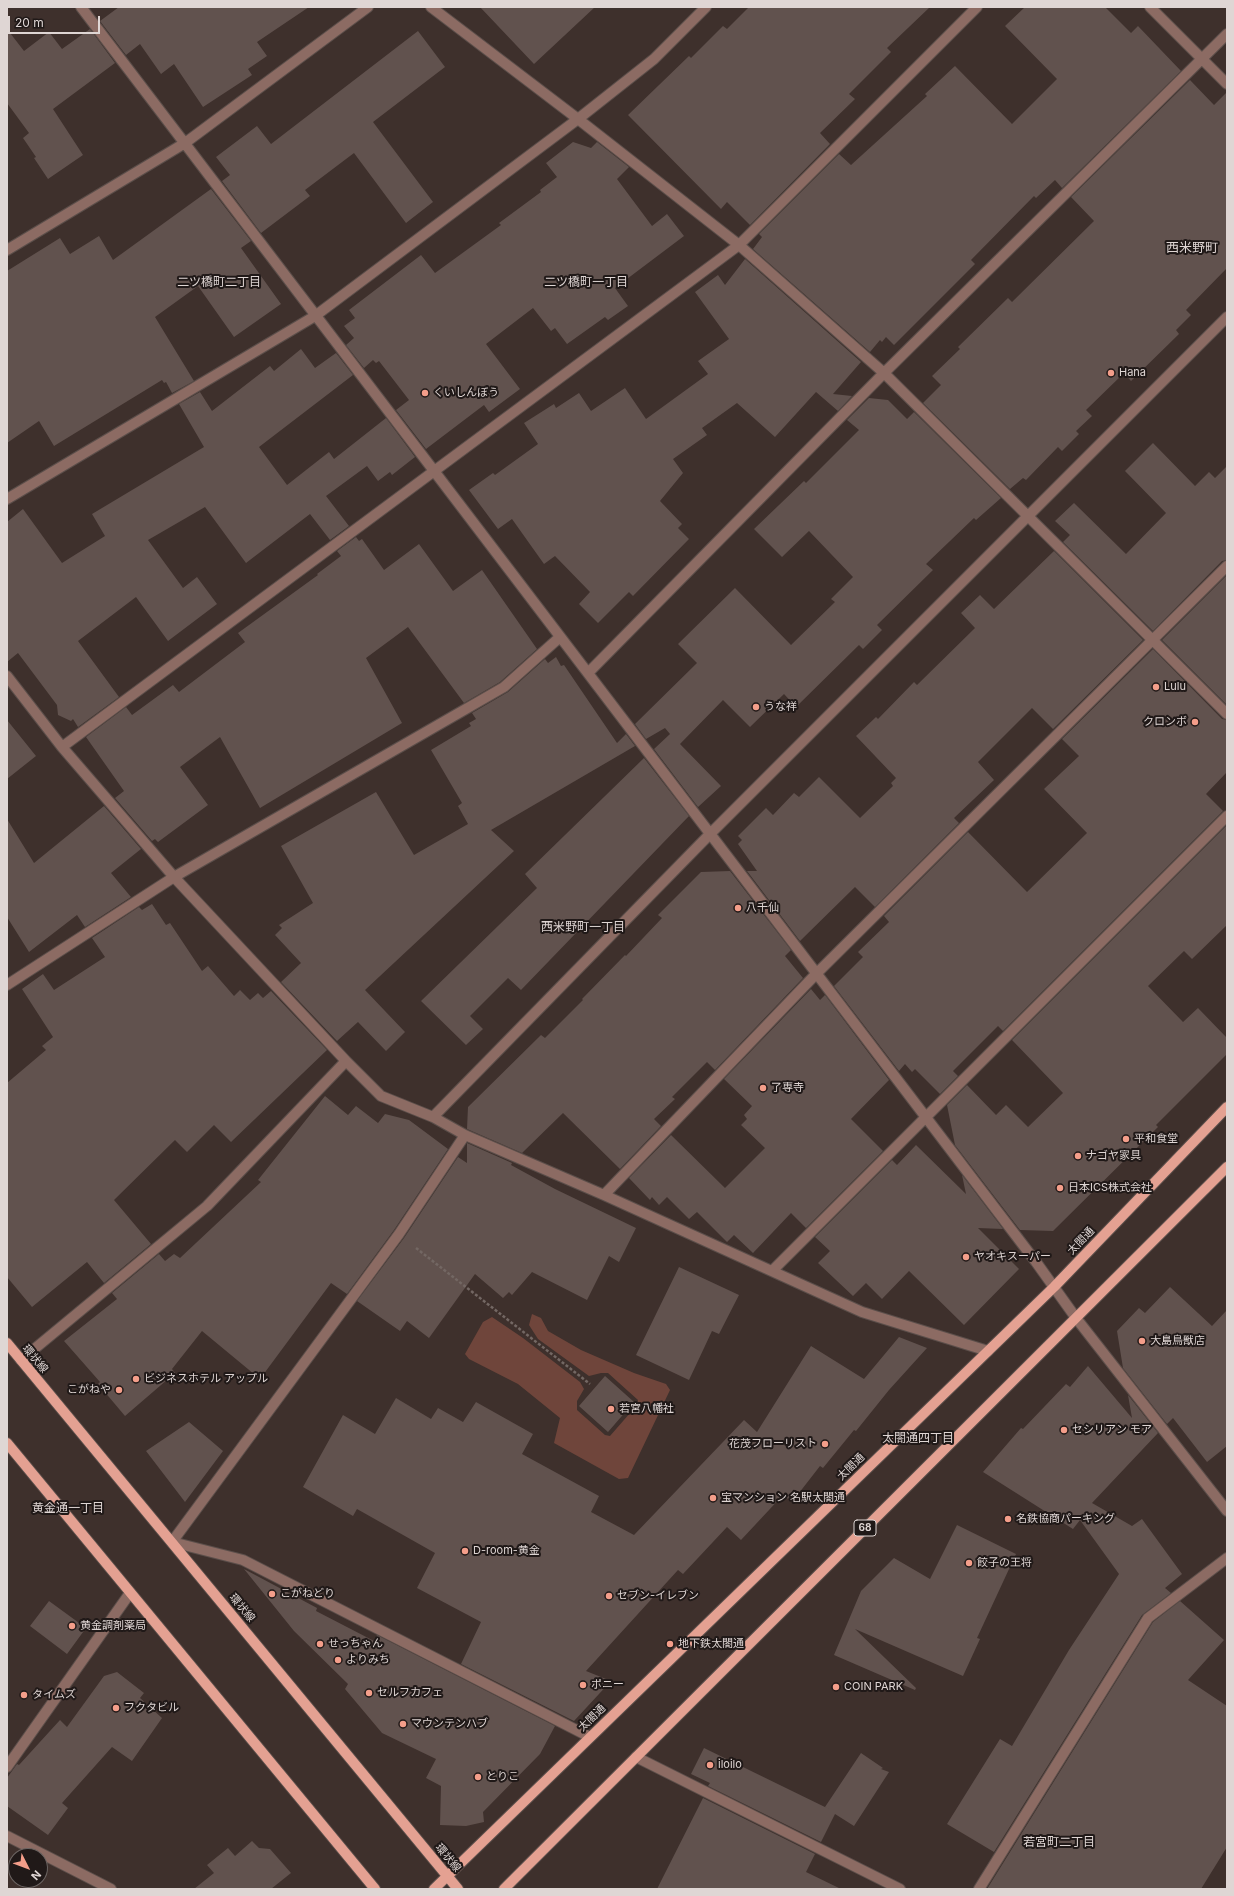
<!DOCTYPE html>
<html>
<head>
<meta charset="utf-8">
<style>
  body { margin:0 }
  #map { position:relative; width:1234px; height:1896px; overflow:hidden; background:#3e302c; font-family:Inter,sans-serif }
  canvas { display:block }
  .frame { position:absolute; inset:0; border:8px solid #dfd6d4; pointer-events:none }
  .north { position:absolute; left:8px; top:1848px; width:40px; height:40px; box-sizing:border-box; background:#201918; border:1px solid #6c6563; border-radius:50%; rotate:132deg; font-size:11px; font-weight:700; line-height:16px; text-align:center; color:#dfd6d4 }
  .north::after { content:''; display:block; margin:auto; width:14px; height:18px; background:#f49e8a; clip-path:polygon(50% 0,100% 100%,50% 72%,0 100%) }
  .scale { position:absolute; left:8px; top:16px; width:92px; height:18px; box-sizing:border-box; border:2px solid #dfd6d4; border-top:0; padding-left:5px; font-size:12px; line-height:14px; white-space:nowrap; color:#dfd6d4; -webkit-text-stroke:3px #201918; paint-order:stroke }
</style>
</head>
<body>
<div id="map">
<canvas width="1234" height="1896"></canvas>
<div class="frame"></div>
<div class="north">N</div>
<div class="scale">20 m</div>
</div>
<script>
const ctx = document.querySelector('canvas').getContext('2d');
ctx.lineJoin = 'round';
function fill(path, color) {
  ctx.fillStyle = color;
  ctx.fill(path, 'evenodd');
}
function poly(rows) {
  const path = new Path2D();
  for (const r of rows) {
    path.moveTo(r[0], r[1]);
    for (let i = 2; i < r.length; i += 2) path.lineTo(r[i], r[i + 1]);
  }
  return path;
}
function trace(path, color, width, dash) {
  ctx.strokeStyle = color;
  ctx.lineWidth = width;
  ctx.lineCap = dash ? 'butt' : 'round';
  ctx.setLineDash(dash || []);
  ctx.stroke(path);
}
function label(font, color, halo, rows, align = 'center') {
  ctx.font = font + ' Inter,"Noto Sans JP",sans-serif';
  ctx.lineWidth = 4;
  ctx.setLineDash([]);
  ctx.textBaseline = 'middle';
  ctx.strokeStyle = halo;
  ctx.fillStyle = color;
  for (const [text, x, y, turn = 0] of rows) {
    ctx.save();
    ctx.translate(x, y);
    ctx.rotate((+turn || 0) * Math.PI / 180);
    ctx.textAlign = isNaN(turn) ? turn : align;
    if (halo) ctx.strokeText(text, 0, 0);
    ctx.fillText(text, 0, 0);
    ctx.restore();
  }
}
const green = poly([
  [532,1314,541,1318,548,1331,581,1350,634,1373,666,1384,670,1390,628,1478,619,1479,554,1443,560,1418,518,1384,469,1359,465,1354,483,1322,492,1317,523,1338,580,1382,584,1389,577,1401,577,1410,605,1435,610,1436,637,1405,638,1400,608,1373,601,1373,589,1376,538,1339,529,1325]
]);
const building = poly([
  [119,7,309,7,257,42,267,56,248,69,252,75,203,107,174,64,161,74,140,44,126,55,100,21],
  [480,7,595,7,534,64],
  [749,7,930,7,887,48,891,52,849,94,855,99,820,133,830,144,750,225,727,202,721,209,628,115,689,56,691,58,723,26,727,29],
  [1025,7,1105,7,1131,33,1138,26,1181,71,1062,188,1055,180,1036,198,1034,196,971,260,975,264,894,345,886,337,882,342,880,340,870,352,753,249,762,237,759,234,839,154,851,165,927,96,925,94,955,66,1012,124,1057,79,1005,26],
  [7,29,24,51,49,32,62,49,90,29,115,63,53,109,83,155,48,179,34,158,36,157,23,138,29,133,7,103],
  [418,31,445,67,373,122,433,202,406,223,354,153,305,190,310,196,261,233,222,181,230,175,216,157,257,126,271,144],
  [1190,80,1214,105,1227,92,1227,268,1186,310,1191,315,1176,330,1179,334,1131,381,1124,373,1086,410,1092,416,1076,431,1079,434,1062,451,1058,447,1026,480,1023,478,1010,489,923,403,941,385,932,376,960,349,958,347,1008,298,1012,302,1094,221,1071,197],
  [573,142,591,148,597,142,629,167,617,179,652,226,667,214,684,236,615,288,628,306,608,320,605,317,567,344,555,328,551,331,533,308,486,344,520,389,489,412,484,405,426,449,396,410,409,400,379,361,376,363,373,360,364,368,346,345,354,338,344,326,355,318,349,310,421,255,435,273,501,225,499,223,541,192,540,190,557,177,546,163],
  [211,189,251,241,241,248,281,304,234,337,198,286,155,317,194,381,172,393,166,382,164,383,162,380,54,446,39,421,7,443,7,271,60,238,70,254,99,236,113,260],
  [745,259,861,362,833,394,852,396,838,411,816,392,775,437,737,403,702,428,707,435,673,459,683,473,660,501,682,524,678,528,689,539,633,596,629,592,598,623,579,604,590,592,555,556,544,564,512,519,498,529,469,490,493,473,495,475,538,444,524,423,554,404,556,408,579,393,591,411,625,388,646,419,708,374,698,361,729,339,695,292,718,275,725,285],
  [301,349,315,368,336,353,353,375,259,447,287,485,329,452,334,459,386,418,415,457,392,475,390,472,378,481,367,466,326,496,349,526,330,540,310,514,246,563,205,507,148,540,183,588,197,577,217,604,168,641,136,597,78,641,119,697,78,727,73,719,71,721,58,715,57,705,18,653,7,662,7,522,23,509,62,563,105,536,92,514,204,447,179,404,200,392,212,411,270,366,274,371],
  [869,398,888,400,907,419,914,412,1001,498,976,520,974,518,926,564,933,570,877,625,882,630,863,649,859,645,796,707,784,694,750,727,723,700,680,744,721,786,698,807,654,749,670,734,665,728,646,739,635,724,697,663,678,644,735,588,791,645,835,602,831,599,853,577,809,531,782,557,754,529,804,481,806,483,859,430,847,420],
  [1153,443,1195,486,1209,472,1215,478,1227,466,1227,560,1222,561,1153,631,1063,542,1070,535,1055,521,1074,503,1126,554,1166,513,1125,471],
  [356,537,359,541,362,539,384,570,419,544,453,591,482,570,537,649,500,682,464,703,408,627,366,658,402,723,260,808,220,737,180,767,208,805,158,842,155,839,152,841,115,798,124,791,86,737,126,707,132,715,173,685,179,692,245,642,238,633,318,575,317,574,341,556,337,551],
  [1054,551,1143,640,1053,729,1032,708,978,762,994,780,954,818,959,823,875,907,855,887,800,941,747,871,757,871,738,844,742,840,738,836,766,808,773,815,794,793,799,797,819,777,860,818,893,786,891,783,896,778,856,736,876,717,878,719,914,682,917,685,975,628,961,613,980,595,994,609],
  [1227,575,1227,705,1162,640],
  [1153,649,1222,719,1227,720,1227,772,1206,794,1223,811,1003,1031,998,1026,953,1071,958,1076,940,1094,915,1069,912,1072,905,1064,899,1071,834,986,863,957,858,952,889,922,884,916,968,832,1027,892,1087,833,1044,789,1079,756,1062,739],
  [556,657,561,666,564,665,617,743,626,734,635,746,491,830,514,851,365,990,405,1032,386,1051,358,1022,337,1041,281,982,301,963,275,935,282,928,279,925,313,903,281,846,376,792,414,855,468,824,458,806,462,803,431,750,471,726,469,723,476,719,472,713,508,692,545,659,548,663],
  [7,720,36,756,7,779],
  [644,758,689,816,521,990,508,978,470,1016,483,1029,466,1045,421,1001,537,888,525,874],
  [104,806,141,849,111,873,131,897,85,927,77,915,29,952,7,917,7,819,34,863],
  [1227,825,1227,925,1192,959,1184,951,1148,986,1183,1022,1198,1008,1227,1038,1227,1054,1156,1125,1158,1127,1053,1231,1020,1230,955,1145,947,1105,967,1085,996,1115,1006,1105,1028,1127,1063,1093,1012,1040],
  [730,871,791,950,785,956,803,978,715,1070,707,1062,672,1097,675,1099,654,1119,661,1126,620,1169,563,1113,522,1153,467,1129,468,1107,541,1035,545,1038,583,1000,582,999,625,955,626,956,662,918,658,915,701,872],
  [152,904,166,925,170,923,202,971,208,966,234,996,240,990,250,1000,258,993,263,998,271,991,327,1050,231,1142,214,1125,187,1152,175,1140,114,1200,151,1244,104,1283,87,1262,32,1307,7,1277,7,1083,46,1050,42,1046,53,1037,22,989,43,974,54,990,105,957,92,938,139,907,142,910],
  [811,989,820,1000,825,995,889,1080,851,1119,883,1151,806,1228,791,1213,753,1253,734,1235,727,1242,697,1212,689,1219,667,1197,659,1205,652,1197,650,1200,629,1178,671,1135,725,1188,765,1148,741,1125,747,1119,744,1115,752,1106,724,1079],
  [325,1096,348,1115,356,1106,378,1123,385,1114,409,1120,448,1149,394,1230,347,1294,331,1283,260,1379,202,1331,172,1369,175,1373,125,1416,98,1384,100,1382,64,1341,117,1299,112,1293,159,1254,165,1261,174,1254,180,1258,261,1182,258,1180],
  [467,1143,512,1163,511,1165,555,1189,636,1228,619,1262,609,1256,587,1300,532,1272,512,1295,509,1292,503,1298,475,1274,429,1338,407,1321,400,1331,357,1301,404,1238,458,1157,467,1163],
  [916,1145,966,1194,962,1175,1003,1229,978,1228,1019,1269,964,1325,909,1271,882,1299,866,1283,853,1296,818,1263,830,1251,815,1237,892,1160,897,1165],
  [679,1267,739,1295,719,1334,712,1331,689,1380,636,1355],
  [1170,1287,1212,1326,1227,1310,1227,1446,1207,1462,1173,1418,1167,1424,1123,1368,1117,1331,1139,1308,1145,1313],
  [899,1337,927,1348,889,1390,856,1431,854,1430,823,1468,820,1466,792,1502,783,1495,741,1540,727,1527,683,1574,678,1570,586,1671,611,1681,574,1721,461,1664,481,1622,417,1588,435,1553,357,1509,353,1516,303,1487,343,1415,375,1434,396,1398,431,1419,438,1408,463,1422,476,1402,533,1434,522,1454,599,1496,591,1512,634,1535,744,1420,757,1432,811,1346,864,1379],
  [1088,1366,1132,1418,1128,1395,1158,1433,1092,1503,1132,1526,1142,1519,1182,1574,1165,1588,1171,1593,1142,1615,994,1852,947,1824,1000,1739,1012,1746,1069,1650,1119,1574,1080,1520,1073,1529,983,1472,1021,1428,1023,1429,1066,1384,1070,1387],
  [605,1376,634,1402,608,1432,579,1406],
  [189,1422,223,1451,185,1502,146,1451],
  [957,1525,1016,1554,977,1638,980,1639,963,1676,855,1629,916,1688,915,1690,834,1655,861,1591,894,1558,930,1579],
  [244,1569,317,1608,316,1611,374,1641,377,1635,555,1726,540,1754,483,1812,484,1822,466,1826,440,1825,441,1786,426,1778,436,1759,382,1733,345,1689,348,1684,294,1631],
  [49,1601,86,1628,67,1654,30,1626],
  [1180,1601,1224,1640,1188,1680,1227,1706,1227,1847,1201,1889,987,1889,1153,1622],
  [117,1672,144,1693,140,1698,162,1718,132,1761,112,1747,62,1803,68,1808,48,1835,7,1806,7,1778,17,1764,19,1765,60,1720,67,1727,104,1676],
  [704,1748,829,1809,825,1807,861,1753,883,1768,881,1769,889,1772,854,1826,835,1814,821,1842,708,1786,710,1783,691,1774],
  [703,1798,815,1854,806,1872,841,1889,657,1889],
  [252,1841,259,1848,270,1849,291,1873,271,1889,194,1889,214,1873,207,1865,228,1848,235,1856]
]);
const path = poly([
  [416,1248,590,1384]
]);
const minor = poly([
  [81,7,1036,1262,1076,1318,1227,1511],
  [431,7,578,119,739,245,884,373,1227,714],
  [1150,7,1227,84],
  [7,250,185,143,368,7],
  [7,499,315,316,578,119,654,59,706,7],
  [588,673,884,373,1227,34],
  [7,676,62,747,174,877,346,1061,381,1096,433,1117,465,1135,604,1195,862,1312,988,1351],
  [62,747,739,245,977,7],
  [7,985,174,877,504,687,560,637],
  [433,1117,710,834,1227,317],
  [465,1135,399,1234,172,1542,243,1560,590,1737],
  [604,1195,816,974,1227,566],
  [773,1270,1227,816],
  [21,1360,207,1206,346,1061],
  [636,1757,900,1889],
  [7,1767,130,1593],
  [7,1836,111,1889],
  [979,1889,1148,1618,1227,1558]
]);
const major = poly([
  [7,1343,458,1889],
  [7,1443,375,1889],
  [434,1889,1054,1287,1227,1107],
  [504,1889,1227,1167]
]);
const markers = [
  [1111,373,4,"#f49e8a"],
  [425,393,4,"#f49e8a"],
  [1156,687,4,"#f49e8a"],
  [756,707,4,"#f49e8a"],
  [1195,722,4,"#f49e8a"],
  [738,908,4,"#f49e8a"],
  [763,1088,4,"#f49e8a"],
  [1126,1139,4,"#f49e8a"],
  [1078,1156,4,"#f49e8a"],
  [1060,1188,4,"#f49e8a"],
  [966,1257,4,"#f49e8a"],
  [1142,1341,4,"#f49e8a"],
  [136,1379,4,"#f49e8a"],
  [119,1390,4,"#f49e8a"],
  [611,1409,4,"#f49e8a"],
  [1064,1430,4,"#f49e8a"],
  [825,1444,4,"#f49e8a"],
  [713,1498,4,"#f49e8a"],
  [1008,1519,4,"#f49e8a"],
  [465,1551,4,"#f49e8a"],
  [969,1563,4,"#f49e8a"],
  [272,1594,4,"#f49e8a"],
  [609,1596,4,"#f49e8a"],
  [72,1626,4,"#f49e8a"],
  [320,1644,4,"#f49e8a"],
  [670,1644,4,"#f49e8a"],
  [338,1660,4,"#f49e8a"],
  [583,1685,4,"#f49e8a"],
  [836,1687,4,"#f49e8a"],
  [369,1693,4,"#f49e8a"],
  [24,1695,4,"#f49e8a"],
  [116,1708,4,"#f49e8a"],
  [403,1724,4,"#f49e8a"],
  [710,1765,4,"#f49e8a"],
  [478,1777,4,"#f49e8a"]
];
const shields = [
  [865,1528,22]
];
const shieldNames = [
  ["68",865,1528]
];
const poiNames = [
  ["Hana",1119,373],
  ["くいしんぼう",433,393],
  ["Lulu",1164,687],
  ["うな祥",764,707],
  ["クロンボ",1187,722,"right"],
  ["八千仙",746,908],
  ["了専寺",771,1088],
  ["平和食堂",1134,1139],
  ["ナゴヤ家具",1086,1156],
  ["日本ICS株式会社",1068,1188],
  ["ヤオキスーパー",974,1257],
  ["大島鳥獣店",1150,1341],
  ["ビジネスホテル アップル",144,1379],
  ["こがねや",111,1390,"right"],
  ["若宮八幡社",619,1409],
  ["セシリアン モア",1072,1430],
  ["花茂フローリスト",817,1444,"right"],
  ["宝マンション 名駅太閤通",721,1498],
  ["名鉄協商パーキング",1016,1519],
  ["D-room-黄金",473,1551],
  ["餃子の王将",977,1563],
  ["こがねどり",280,1594],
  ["セブン-イレブン",617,1596],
  ["黄金調剤薬局",80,1626],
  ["せっちゃん",328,1644],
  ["地下鉄太閤通",678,1644],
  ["よりみち",346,1660],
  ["ポニー",591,1685],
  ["COIN PARK",844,1687],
  ["セルフカフェ",377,1693],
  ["タイムズ",32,1695],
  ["フクタビル",124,1708],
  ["マウンテンハブ",411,1724],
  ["iloilo",718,1765],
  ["とりこ",486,1777]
];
const streetNames = [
  ["太閤通",1081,1241,-46],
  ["環状線",35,1359,50],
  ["太閤通",851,1467,-44],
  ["環状線",242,1608,50],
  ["太閤通",592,1718,-44],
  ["環状線",448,1858,50]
];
const neighbourhoodNames = [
  ["二ツ橋町二丁目",219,282],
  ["二ツ橋町一丁目",586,282],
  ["西米野町一丁目",583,927],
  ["太閤通四丁目",918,1438],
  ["黄金通一丁目",68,1508],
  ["若宮町二丁目",1059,1842]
];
const quarterNames = [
  ["西米野町",1192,248]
];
fill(green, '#6f453b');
fill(building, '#61524e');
trace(minor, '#5b4e4a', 12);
trace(major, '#5b4e4a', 12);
trace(path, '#736763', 2.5, [3, 2]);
trace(minor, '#8c6b63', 10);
trace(major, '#e4a192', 10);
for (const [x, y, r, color] of markers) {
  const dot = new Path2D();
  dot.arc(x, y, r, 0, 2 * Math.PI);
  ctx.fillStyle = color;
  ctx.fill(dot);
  trace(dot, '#201918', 1.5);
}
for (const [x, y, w] of shields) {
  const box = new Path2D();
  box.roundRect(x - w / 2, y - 8, w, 16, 3);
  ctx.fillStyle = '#201918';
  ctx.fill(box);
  trace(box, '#dfd6d4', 1);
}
label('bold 10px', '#dfd6d4', null, shieldNames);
label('11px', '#dfd6d4', '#201918', poiNames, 'left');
label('11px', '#dfd6d4', '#201918', streetNames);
label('12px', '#dfd6d4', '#201918', neighbourhoodNames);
label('13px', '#dfd6d4', '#201918', quarterNames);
</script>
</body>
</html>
